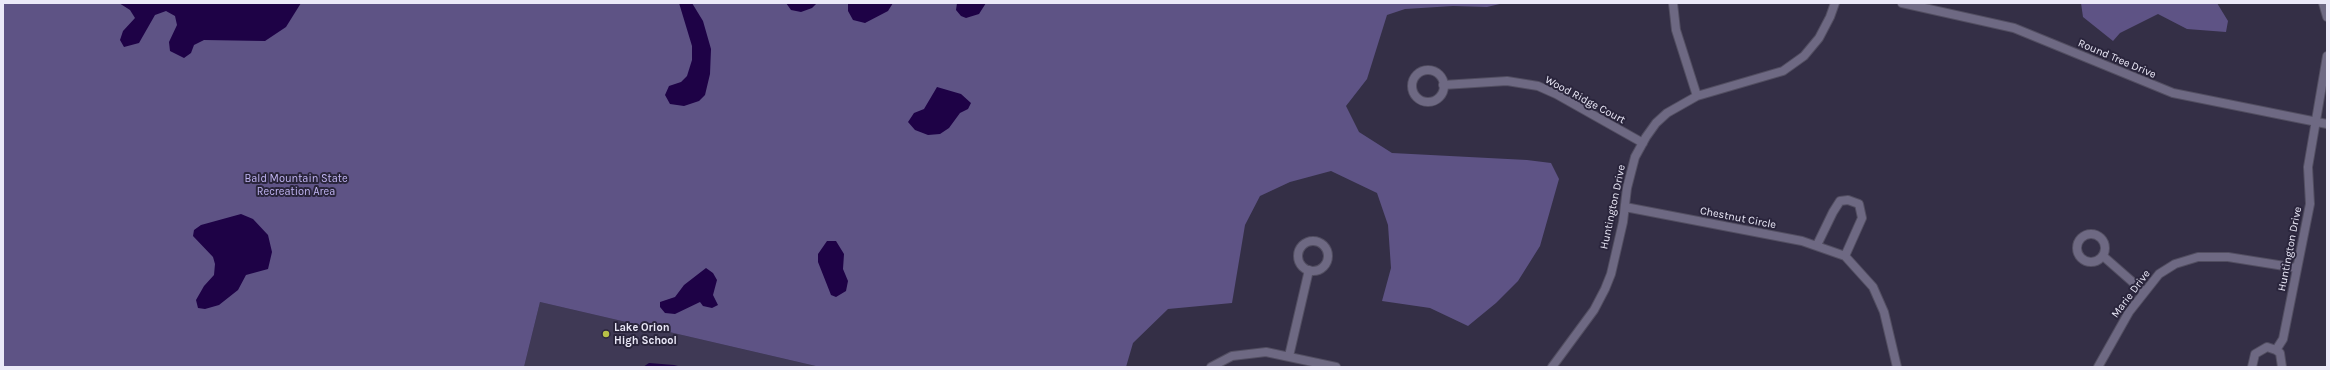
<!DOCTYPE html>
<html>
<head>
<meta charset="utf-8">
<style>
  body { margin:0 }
  #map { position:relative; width:2330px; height:370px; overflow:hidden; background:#342f46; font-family:Karla,sans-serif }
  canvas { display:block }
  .frame { position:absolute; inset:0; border:4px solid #ebe9f8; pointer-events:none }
</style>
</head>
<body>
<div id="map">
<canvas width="2330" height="370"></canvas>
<div class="frame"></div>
</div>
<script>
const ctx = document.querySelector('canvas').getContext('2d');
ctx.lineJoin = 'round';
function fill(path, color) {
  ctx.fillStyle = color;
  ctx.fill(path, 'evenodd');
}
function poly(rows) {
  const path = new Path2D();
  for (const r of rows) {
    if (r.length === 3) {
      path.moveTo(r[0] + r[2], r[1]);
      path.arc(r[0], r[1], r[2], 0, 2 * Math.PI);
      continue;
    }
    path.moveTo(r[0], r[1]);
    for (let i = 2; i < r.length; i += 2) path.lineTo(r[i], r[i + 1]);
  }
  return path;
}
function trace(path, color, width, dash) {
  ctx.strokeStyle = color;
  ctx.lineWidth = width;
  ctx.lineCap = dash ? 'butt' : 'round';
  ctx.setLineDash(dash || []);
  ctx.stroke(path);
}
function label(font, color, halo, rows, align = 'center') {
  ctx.font = font + ' Karla,sans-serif';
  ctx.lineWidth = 4;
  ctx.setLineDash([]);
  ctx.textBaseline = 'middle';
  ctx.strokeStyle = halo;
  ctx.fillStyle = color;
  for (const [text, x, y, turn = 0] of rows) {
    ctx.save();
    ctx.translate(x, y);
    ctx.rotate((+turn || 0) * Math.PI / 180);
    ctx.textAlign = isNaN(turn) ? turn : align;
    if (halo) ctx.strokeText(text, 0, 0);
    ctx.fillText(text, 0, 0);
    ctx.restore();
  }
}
const built = poly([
  [540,302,820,367,524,367]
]);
const green = poly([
  [3,3,1504,3,1487,7,1453,6,1405,9,1387,15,1367,79,1346,106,1359,132,1392,153,1527,160,1551,163,1559,179,1540,246,1518,281,1496,303,1468,326,1430,308,1382,301,1391,268,1388,225,1377,193,1331,171,1290,182,1260,196,1245,225,1232,303,1168,309,1133,343,1126,367,820,367,540,302,524,367,3,367],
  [2081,3,2217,3,2228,21,2226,32,2187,29,2158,14,2120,33,2113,41,2083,17]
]);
const water = poly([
  [119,3,301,3,286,27,265,41,204,40,194,45,191,53,184,58,170,51,169,42,177,25,175,16,166,11,155,15,139,43,124,47,120,40,123,31,135,18,130,10],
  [679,3,692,3,703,21,711,49,710,74,705,95,699,101,684,106,670,104,665,95,669,86,681,82,687,76,692,60,692,46],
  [786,3,817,3,812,8,801,12,791,10],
  [848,3,893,3,888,11,865,23,853,20,848,11],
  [957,3,986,3,979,14,966,18,961,16,956,10],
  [937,87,961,94,971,103,968,109,960,113,949,128,940,134,928,135,915,130,908,122,914,113,924,109],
  [241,214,253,219,268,235,272,252,268,269,246,275,238,290,219,305,205,309,198,308,196,300,204,286,214,275,215,264,213,257,193,236,194,230,201,225],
  [827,241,836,241,844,254,843,269,848,281,846,291,836,297,831,295,818,262,818,254],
  [706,268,713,273,717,280,713,295,718,305,712,308,703,306,700,302,675,314,665,313,660,307,660,302,675,297,684,285],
  [649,363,674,365,682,367,643,367]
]);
const street = poly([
  [1673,3,1676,30,1697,96],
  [1902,3,2014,28,2173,93,2327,124],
  [2323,3,2327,17],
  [1428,86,16],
  [1443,85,1507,81,1538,86,1556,94,1643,143],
  [1625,207,1802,241,1845,256,1873,287,1884,312,1897,367],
  [2091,248,14],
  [1313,256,15],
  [1817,245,1833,212,1840,201,1848,200,1859,204,1862,218,1845,256],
  [2103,256,2144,292],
  [2276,350,2283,339,2310,204,2308,167,2327,56],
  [1289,356,1309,270],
  [1211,367,1232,356,1266,352,1336,367],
  [1552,367,1594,310,1605,289,1611,274,1623,222,1627,188,1635,157,1646,137,1656,123,1667,113,1697,96,1783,71,1804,56,1819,38,1830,17,1835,3],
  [2098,367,2129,312,2159,274,2175,264,2198,257,2228,257,2297,268],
  [2252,367,2255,354,2267,347,2276,350,2280,353,2282,367]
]);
const markers = [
  [606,334,4,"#b8c147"]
];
const streetNames = [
  ["Round Tree Drive",2117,59,23],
  ["Wood Ridge Court",1585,100,28],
  ["Huntington Drive",1613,207,-78],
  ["Chestnut Circle",1738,218,11],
  ["Huntington Drive",2290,249,-79],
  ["Marie Drive",2131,294,-53]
];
const parkNames = [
  ["Bald Mountain State",296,179],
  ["Recreation Area",296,192]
];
const poiNames = [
  ["Lake Orion",614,328],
  ["High School",614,341]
];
fill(built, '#3f3955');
fill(green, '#5e5385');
fill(water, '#1e0246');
trace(street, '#524e61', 10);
trace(street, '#6e6983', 8);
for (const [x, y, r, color] of markers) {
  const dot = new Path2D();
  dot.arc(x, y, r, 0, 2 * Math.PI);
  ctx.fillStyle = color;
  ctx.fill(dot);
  trace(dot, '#2a253c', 1.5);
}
label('11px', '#ebe9f8', '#2a253c', streetNames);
label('11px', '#c1b5f2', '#2a253c', parkNames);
label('bold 11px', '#ebe9f8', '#2a253c', poiNames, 'left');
</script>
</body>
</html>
